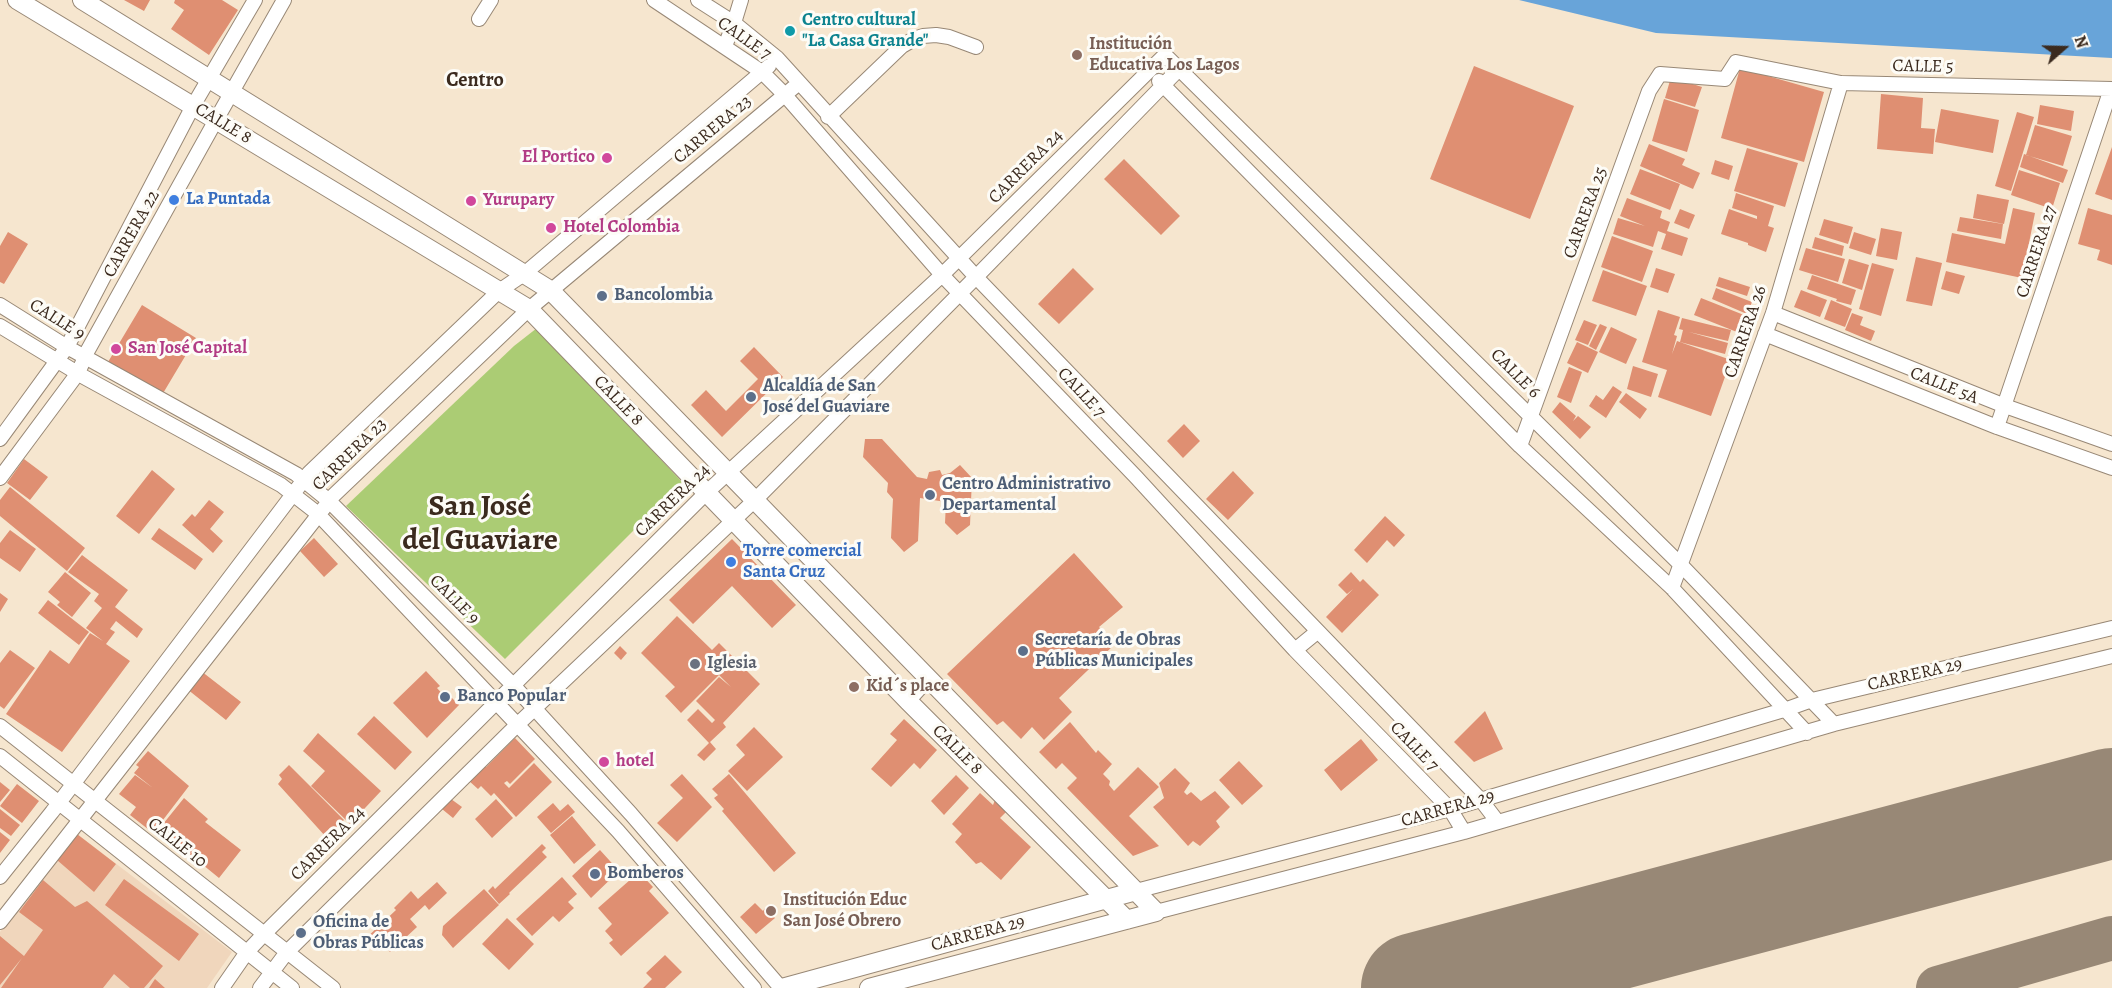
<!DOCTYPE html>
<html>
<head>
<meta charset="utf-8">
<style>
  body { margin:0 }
  #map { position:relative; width:2112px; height:988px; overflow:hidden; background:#f6e6cf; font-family:Alegreya,serif }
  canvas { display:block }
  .north { position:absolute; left:2034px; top:18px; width:60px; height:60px; -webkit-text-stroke:4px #fdfcf7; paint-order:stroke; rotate:70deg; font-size:16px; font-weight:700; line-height:24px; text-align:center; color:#3b2a1e }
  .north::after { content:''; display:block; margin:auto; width:21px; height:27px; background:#3b2a1e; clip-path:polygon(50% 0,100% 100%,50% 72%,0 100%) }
</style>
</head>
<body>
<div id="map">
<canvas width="2112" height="988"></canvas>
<div class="north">N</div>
</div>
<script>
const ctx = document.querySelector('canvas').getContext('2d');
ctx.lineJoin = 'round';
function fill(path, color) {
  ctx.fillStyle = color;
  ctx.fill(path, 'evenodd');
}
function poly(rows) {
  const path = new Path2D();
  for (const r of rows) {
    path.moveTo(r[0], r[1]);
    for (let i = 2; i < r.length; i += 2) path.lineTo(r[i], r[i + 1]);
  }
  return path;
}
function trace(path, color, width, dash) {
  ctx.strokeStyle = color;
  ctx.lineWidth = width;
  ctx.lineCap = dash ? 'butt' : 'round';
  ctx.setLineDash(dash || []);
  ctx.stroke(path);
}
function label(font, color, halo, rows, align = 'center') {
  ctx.font = font + ' Alegreya,serif';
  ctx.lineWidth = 6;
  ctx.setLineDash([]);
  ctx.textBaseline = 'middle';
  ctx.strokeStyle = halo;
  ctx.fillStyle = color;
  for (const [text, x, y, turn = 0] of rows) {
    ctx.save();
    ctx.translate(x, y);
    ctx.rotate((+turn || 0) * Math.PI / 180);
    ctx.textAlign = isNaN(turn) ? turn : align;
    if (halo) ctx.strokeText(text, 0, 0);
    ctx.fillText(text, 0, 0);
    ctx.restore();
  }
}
const built = poly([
  [77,834,232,952,207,988,0,988,0,932]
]);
const green = poly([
  [537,328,682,482,505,659,346,506,514,346]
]);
const water = poly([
  [1519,0,2112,0,2112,58,1656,33]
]);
const taxiway = poly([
  [1938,988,2112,938]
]);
const runway = poly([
  [1416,988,2112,803]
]);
const building = poly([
  [124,0,150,0,144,11],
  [175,0,222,0,238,10,209,55,171,29,184,10,174,3],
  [1474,66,1574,106,1530,219,1430,179],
  [1740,68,1824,92,1804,162,1721,138],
  [1671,77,1702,87,1695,107,1665,98],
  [1881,94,1923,98,1921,128,1935,129,1933,154,1877,149],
  [1664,99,1699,110,1687,152,1652,141],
  [2040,105,2074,111,2071,131,2037,124],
  [1941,109,1999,120,1993,153,1935,142],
  [2017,112,2034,117,2011,191,1995,186],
  [2035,125,2072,136,2063,166,2026,155],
  [1649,144,1685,159,1682,165,1700,173,1693,189,1640,166],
  [2112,147,2112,200,2095,194],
  [1747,148,1798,163,1785,207,1734,191],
  [2024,154,2068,170,2063,183,2020,167],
  [1124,159,1180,216,1161,235,1104,179],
  [1715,160,1733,166,1729,180,1711,174],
  [1640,169,1680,184,1670,210,1630,194],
  [2019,170,2060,183,2052,209,2011,195],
  [1736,193,1774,206,1768,226,1774,228,1766,252,1748,245,1748,243,1721,234,1729,209,1757,219,1757,216,1732,208],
  [1977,194,2009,200,2004,224,1973,218],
  [1627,198,1662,211,1660,218,1670,222,1667,231,1688,238,1682,256,1661,249,1666,234,1658,231,1653,247,1613,234,1618,218,1645,226,1620,216],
  [2013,208,2035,213,2022,278,1946,262,1952,233,2005,244],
  [2088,208,2112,215,2112,265,2097,260,2100,250,2078,244],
  [1680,209,1695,215,1689,229,1674,223],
  [1960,217,2003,224,2001,239,1957,231],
  [1824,219,1853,227,1848,244,1819,235],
  [1881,228,1902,232,1897,260,1876,256],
  [8,232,28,244,4,284,0,282,0,246],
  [1854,232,1876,239,1871,255,1849,248],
  [1612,236,1653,251,1642,282,1601,267],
  [1815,237,1844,246,1842,256,1812,248],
  [1806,248,1845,259,1838,282,1799,270],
  [1916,257,1942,263,1932,306,1906,301],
  [1849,259,1869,265,1862,290,1842,283],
  [1872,263,1894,269,1881,316,1859,309],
  [1073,268,1094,289,1059,324,1038,304],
  [1656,268,1675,274,1668,293,1650,287],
  [1603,270,1647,286,1636,316,1592,301],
  [1946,271,1965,276,1959,294,1941,289],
  [1812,275,1856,290,1851,305,1836,301,1837,299,1807,289],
  [1719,277,1750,287,1747,296,1716,286],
  [1716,288,1752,302,1747,314,1712,299],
  [1801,290,1827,300,1820,317,1794,307],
  [1701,298,1749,317,1742,334,1694,315],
  [1831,300,1852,309,1845,327,1824,319],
  [142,305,196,338,162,395,108,362],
  [1658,310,1680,317,1674,335,1677,336,1672,354,1677,341,1731,360,1711,416,1658,397,1667,370,1642,362],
  [1852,313,1863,317,1860,325,1875,331,1871,341,1845,330],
  [1682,318,1731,330,1728,341,1689,332,1728,343,1725,354,1680,342,1683,330,1679,329],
  [1584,320,1597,325,1588,345,1575,340],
  [1600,324,1607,327,1596,350,1589,346],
  [1611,327,1637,339,1626,364,1599,352],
  [1577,342,1598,352,1588,373,1567,363],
  [754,347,783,377,722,437,691,405,706,390,726,411,758,379,740,361],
  [1633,366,1658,374,1651,397,1627,389],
  [1569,367,1582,372,1571,403,1557,397],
  [1613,386,1622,392,1606,418,1589,406,1596,395,1603,400],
  [1626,393,1647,409,1640,419,1619,402],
  [1560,402,1576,416,1573,421,1578,416,1591,427,1580,439,1552,412],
  [1184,424,1200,441,1183,458,1167,441],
  [865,439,882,439,917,477,927,479,929,472,940,470,942,475,950,473,960,465,972,478,970,525,957,535,945,523,946,502,920,498,918,541,904,552,891,538,893,499,887,492,888,483,863,457],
  [24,459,48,477,30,500,7,483],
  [152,470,175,489,139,534,116,516],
  [1233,471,1254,493,1228,520,1206,499],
  [10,487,85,548,67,571,0,516,0,500],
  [209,500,224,512,210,529,223,541,213,553,182,525,192,514,195,517],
  [1385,516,1405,535,1394,547,1387,540,1367,563,1354,550],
  [159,528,203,559,195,570,151,539],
  [10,530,36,549,20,572,0,558,0,543],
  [314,538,338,564,324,577,300,551],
  [732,539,796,605,772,628,732,586,693,624,669,600],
  [1074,553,1123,607,1099,627,1115,644,1059,698,1072,712,1044,740,1032,727,1021,739,1003,721,997,725,947,674],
  [82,555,128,590,115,607,143,629,137,638,116,621,110,629,115,632,106,644,130,661,62,752,6,714,50,650,69,664,90,633,103,641,86,628,102,608,94,601,99,594,68,572],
  [65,572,91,593,72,617,57,605,60,602,48,592],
  [1351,572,1360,582,1363,579,1379,595,1342,633,1326,617,1353,589,1347,594,1338,585],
  [0,593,8,599,0,612],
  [48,600,89,632,79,645,38,613],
  [677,616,712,650,719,643,760,684,723,723,726,727,710,742,716,749,704,761,697,755,709,743,687,720,698,709,712,723,715,720,696,701,719,677,731,687,719,675,681,713,665,696,675,687,641,653],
  [620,646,627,653,621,660,614,653],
  [10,650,35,668,4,709,0,706,0,663],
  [201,671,241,702,226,720,187,689],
  [426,671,440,686,437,688,446,698,449,695,459,705,427,738,393,703],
  [1485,711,1503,749,1474,762,1454,742],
  [374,716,412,752,395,770,357,734],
  [904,719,937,750,920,769,914,763,891,787,871,769,897,740,890,734],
  [1070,722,1096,753,1098,750,1112,764,1103,774,1110,781,1109,785,1114,791,1138,767,1159,787,1129,816,1159,846,1133,856,1067,788,1077,778,1062,763,1056,769,1039,752],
  [754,727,783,757,747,791,728,771,745,755,736,745],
  [318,733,381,791,350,824,311,786,325,771,303,751],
  [515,738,535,759,510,784,507,781,504,783,509,788,534,763,552,782,516,817,494,793,491,796,481,786,478,789,468,780,483,764,486,767],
  [1361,739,1378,760,1341,791,1324,770],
  [148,751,189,786,153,833,130,815,136,807,119,794,135,775,153,788,134,773,139,767,136,765],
  [1239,761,1263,786,1242,805,1219,780],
  [289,765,344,820,326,837,278,784,282,779,279,775],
  [1175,768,1190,783,1184,792,1187,795,1191,792,1201,801,1215,791,1230,807,1216,821,1220,827,1200,846,1193,841,1188,846,1153,807,1164,798,1159,783],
  [682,774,712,807,677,842,657,823,683,798,670,785],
  [729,774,796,853,774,872,722,811,724,809,714,798,718,795,712,789],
  [956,775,969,788,944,815,931,801],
  [0,782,10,790,0,802],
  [17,784,39,801,22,823,0,806],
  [980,793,993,805,995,800,1007,811,1000,818,1031,847,1001,880,981,862,976,864,955,842,962,834,952,824],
  [184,798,208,819,205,822,241,850,219,878,159,829],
  [451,799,462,807,453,818,442,809],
  [496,799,513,818,492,838,475,819],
  [553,803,560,811,568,804,575,812,551,833,537,817],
  [0,809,20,825,11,836,0,828],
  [572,816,596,845,574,864,550,835],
  [0,832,10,840,0,853],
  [77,834,116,864,94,892,57,860],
  [542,844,546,848,542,852,547,857,509,893,510,894,499,904,488,891,493,886,495,889],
  [600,850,619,871,591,898,572,876],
  [639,872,653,887,649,891,669,913,621,956,609,943,613,940,605,931,612,924,598,908],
  [562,877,577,894,568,902,574,908,559,922,553,916,532,936,516,919],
  [124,879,199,934,179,961,105,905],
  [43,880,75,907,87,901,163,966,144,988,130,988,114,974,103,988,1,988,22,958,0,985,0,936,24,956,43,930,19,912],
  [437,882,447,893,429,910,425,905,410,919,417,927,390,952,380,941,371,948,364,940,396,910,394,908,411,891,418,899],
  [484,889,499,905,453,948,442,935,443,926],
  [755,903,763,911,765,908,775,918,756,934,740,917],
  [507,918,534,944,509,970,482,944],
  [665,955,682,972,665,988,643,988,652,979,646,973],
  [155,979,165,988,149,988]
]);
const street = poly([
  [654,0,762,72,784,94,942,275,1136,477,1295,650,1450,809,1464,832],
  [698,0,734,23,777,58,976,277,1481,800,1497,821],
  [479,19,491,0],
  [725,46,734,23,741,0],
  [1159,81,1520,446,1672,588,1807,733],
  [828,117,902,46,914,39,923,36,936,35,949,37,976,47],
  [0,305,67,347,296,474,328,500,513,685,631,814,781,988],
  [1773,313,2005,406,2112,444],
  [0,326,84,377,281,485,317,513,618,831,754,988],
  [1765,334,1997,427,2112,468],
  [1997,427,2111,89],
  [0,439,67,347,193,106,255,0],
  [1520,446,1649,91,1660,74,1725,79,1736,62,1841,83,2112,89],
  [0,478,78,373,88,350,216,120,284,0],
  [1672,588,1773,313,1841,83],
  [1295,650,1317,632],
  [908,701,929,678],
  [0,726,333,988],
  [0,756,292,988],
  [0,877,52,812,309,473,499,291,524,274,769,66],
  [1136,891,1450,809,1787,709,1812,700,2112,628],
  [1156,912,1464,832,1834,724,2112,656],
  [0,922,334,495,529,309,799,83],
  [222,988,247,952,264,934,706,493,942,275,1165,55,1681,565,1834,724],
  [260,988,287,952,517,725,755,500,976,277,1179,69]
]);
const secondary = poly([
  [17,0,529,309,908,701,1127,920],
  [82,0,550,290,1156,912,869,988],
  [782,988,1136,891]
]);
const markers = [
  [790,31,6,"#0f9aa8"],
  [1077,55,6,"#8d6e63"],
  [607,158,6,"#d1479c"],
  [174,200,6,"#3f7fe0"],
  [471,201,6,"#d1479c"],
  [551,228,6,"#d1479c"],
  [602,296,6,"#5c6f8a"],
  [116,349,6,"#d1479c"],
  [751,397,6,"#5c6f8a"],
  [930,495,6,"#5c6f8a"],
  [731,562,6,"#3f7fe0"],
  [1023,651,6,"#5c6f8a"],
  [695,664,6,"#6b7280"],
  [854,687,6,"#8d6e63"],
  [445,697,6,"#5c6f8a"],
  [604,762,6,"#d1479c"],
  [595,874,6,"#5c6f8a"],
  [771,911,6,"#8d6e63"],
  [301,933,6,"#5c6f8a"]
];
const cultureNames = [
  ["Centro cultural",802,21],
  ["\"La Casa Grande\"",802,42]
];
const streetNames = [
  ["CALLE 7",744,39,35],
  ["CALLE 5",1923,67,1],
  ["CALLE 8",223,124,31],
  ["CARRERA 23",713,130,-40],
  ["CARRERA 24",1026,167,-45],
  ["CARRERA 25",1586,213,-70],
  ["CARRERA 22",132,234,-61],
  ["CARRERA 27",2037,252,-72],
  ["CALLE 9",57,320,32],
  ["CARRERA 26",1746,332,-71],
  ["CALLE 6",1515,374,45],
  ["CALLE 5A",1944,386,22],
  ["CALLE 7",1081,393,47],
  ["CALLE 8",618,401,46],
  ["CARRERA 23",350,455,-44],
  ["CARRERA 24",673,501,-44],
  ["CALLE 9",454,600,45],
  ["CARRERA 29",1915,675,-13],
  ["CALLE 7",1414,747,46],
  ["CALLE 8",957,750,45],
  ["CARRERA 29",1448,809,-16],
  ["CALLE 10",177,843,38],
  ["CARRERA 24",328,844,-45],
  ["CARRERA 29",978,934,-15]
];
const educationNames = [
  ["Institución",1089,45],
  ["Educativa Los Lagos",1089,66],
  ["Kid´s place",866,687],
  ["Institución Educ",783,901],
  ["San José Obrero",783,922]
];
const hotelNames = [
  ["El Portico",595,158,"right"],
  ["Yurupary",483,201],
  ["Hotel Colombia",563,228],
  ["San José Capital",128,349],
  ["hotel",616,762]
];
const shopNames = [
  ["La Puntada",186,200],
  ["Torre comercial",743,552],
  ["Santa Cruz",743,573]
];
const serviceNames = [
  ["Bancolombia",614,296],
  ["Alcaldía de San",763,387],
  ["José del Guaviare",763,408],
  ["Centro Administrativo",942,485],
  ["Departamental",942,506],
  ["Secretaría de Obras",1035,641],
  ["Públicas Municipales",1035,662],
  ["Banco Popular",457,697],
  ["Bomberos",607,874],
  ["Oficina de",313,923],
  ["Obras Públicas",313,944]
];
const worshipNames = [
  ["Iglesia",707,664]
];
const neighbourhoodNames = [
  ["Centro",475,81]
];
const townNames = [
  ["San José",480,508],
  ["del Guaviare",480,542]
];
fill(built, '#f0d6bc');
fill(green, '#abcc74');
fill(water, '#68a4d9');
trace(taxiway, '#988876', 44);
trace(runway, '#988876', 110);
fill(building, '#df8f72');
trace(street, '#988876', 16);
trace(secondary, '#988876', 20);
trace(street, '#fff', 14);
trace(secondary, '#fff', 18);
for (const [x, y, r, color] of markers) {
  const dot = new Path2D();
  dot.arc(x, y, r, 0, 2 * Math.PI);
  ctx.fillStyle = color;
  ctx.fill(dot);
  trace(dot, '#fdfcf7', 2);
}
label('bold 18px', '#0d838f', '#fdfcf7', cultureNames, 'left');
label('18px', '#3b2a1e', '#fdfcf7', streetNames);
label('bold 18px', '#785e54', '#fdfcf7', educationNames, 'left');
label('bold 18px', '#b23c85', '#fdfcf7', hotelNames, 'left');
label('bold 18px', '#366cbe', '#fdfcf7', shopNames, 'left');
label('bold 18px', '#4e5e75', '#fdfcf7', serviceNames, 'left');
label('bold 18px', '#5b616d', '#fdfcf7', worshipNames, 'left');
label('bold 20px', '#3b2a1e', '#fdfcf7', neighbourhoodNames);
label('bold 30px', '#3b2a1e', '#fdfcf7', townNames);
</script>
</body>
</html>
